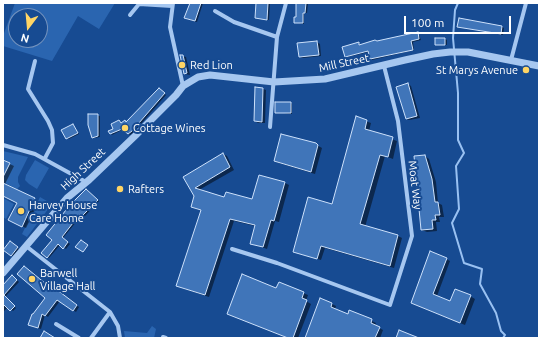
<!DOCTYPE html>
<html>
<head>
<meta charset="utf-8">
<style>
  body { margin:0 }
  #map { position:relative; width:542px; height:341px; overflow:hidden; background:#174b92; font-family:Ubuntu,sans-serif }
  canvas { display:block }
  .frame { position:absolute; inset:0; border:4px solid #fff; pointer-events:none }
  .north { position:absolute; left:8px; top:8px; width:40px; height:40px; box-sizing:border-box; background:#174b92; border:1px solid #7493be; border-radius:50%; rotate:196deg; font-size:11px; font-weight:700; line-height:16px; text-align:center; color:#fff }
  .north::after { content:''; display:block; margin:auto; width:14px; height:18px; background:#ffd565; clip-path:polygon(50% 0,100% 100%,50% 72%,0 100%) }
  .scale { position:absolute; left:404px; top:16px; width:107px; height:18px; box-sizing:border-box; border:2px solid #fff; border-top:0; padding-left:5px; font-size:12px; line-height:14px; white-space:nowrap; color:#fff; -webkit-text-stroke:3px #174b92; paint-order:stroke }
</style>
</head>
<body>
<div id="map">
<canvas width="542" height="341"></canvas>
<div class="frame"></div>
<div class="north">N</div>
<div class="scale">100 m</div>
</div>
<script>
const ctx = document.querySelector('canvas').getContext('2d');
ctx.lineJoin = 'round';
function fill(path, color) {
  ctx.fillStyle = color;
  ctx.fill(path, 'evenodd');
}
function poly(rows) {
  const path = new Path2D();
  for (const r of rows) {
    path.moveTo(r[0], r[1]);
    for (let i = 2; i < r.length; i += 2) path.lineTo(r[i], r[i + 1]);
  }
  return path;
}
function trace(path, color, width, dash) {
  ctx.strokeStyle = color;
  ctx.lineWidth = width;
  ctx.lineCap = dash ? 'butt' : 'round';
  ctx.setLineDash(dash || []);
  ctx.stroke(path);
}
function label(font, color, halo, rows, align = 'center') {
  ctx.font = font + ' Ubuntu,sans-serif';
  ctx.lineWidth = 4;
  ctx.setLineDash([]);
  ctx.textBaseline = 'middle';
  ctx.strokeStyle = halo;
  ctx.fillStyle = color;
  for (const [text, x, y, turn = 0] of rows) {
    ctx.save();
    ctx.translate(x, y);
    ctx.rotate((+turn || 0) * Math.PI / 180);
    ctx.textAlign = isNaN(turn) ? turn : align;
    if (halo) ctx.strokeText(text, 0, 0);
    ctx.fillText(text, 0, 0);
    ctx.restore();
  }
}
const green = poly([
  [15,3,115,3,99,29,78,16,52,61,3,46,3,36],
  [16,16,40,16,40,40,16,40],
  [3,151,28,157,18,177,18,182,20,186,17,189,3,182,3,177,10,163,3,159],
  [35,160,49,168,37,189,29,184,25,180,26,175],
  [40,197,52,204,27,237,22,234],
  [3,198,14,204,6,219,3,217],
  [152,326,156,329,154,338,125,338,124,331,147,333]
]);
const shadow = poly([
  [190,3,203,3,197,22,187,19],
  [257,3,270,3,269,20,256,18],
  [297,3,308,3,307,13,304,13,304,24,295,22,297,18],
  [459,20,502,27,504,28,503,35,460,27],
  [418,34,419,35,421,40,413,42,414,50,372,60,370,58,369,52,347,57,345,56,359,43,361,45],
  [445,39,447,40,447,45,436,44],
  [317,42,320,44,321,56,303,58,300,57],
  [182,56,186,57,190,75,185,74],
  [408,84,411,86,420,118,409,120,406,119],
  [256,88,263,89,266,90,265,123,258,123,255,121],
  [161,91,166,95,134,132,130,135,124,129,112,135,111,133,119,121,122,124,127,123],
  [291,103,292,104,292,114,276,112],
  [89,115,100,116,100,137,94,138,93,137],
  [357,118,371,123,369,131,397,141,393,159,385,156,365,227,398,236,402,238,394,268,325,248,321,260,294,252,333,205],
  [73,125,79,134,69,139,67,138],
  [315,144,322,148,315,174,279,163,275,161],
  [223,154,227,156,234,170,199,190,225,198,252,201,285,183,289,185,279,222,275,221,267,249,251,243,255,226,234,221,209,297,182,288,202,211,192,207,195,196,184,177],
  [425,156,429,159,436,182,438,203,442,205,444,217,439,217,440,222,436,222,437,231,427,232,422,230],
  [3,161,14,166,5,184,39,202,26,228,13,222,18,202,3,195],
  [87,190,99,201,85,216,82,215,63,238,70,244,66,249,60,245,49,258,48,257,53,239],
  [12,244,19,249,13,256,11,255],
  [446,259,450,261,437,296,451,302,470,296,475,299,465,325,416,305],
  [15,278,19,282,5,297,16,308,13,311,8,307,3,312,3,286],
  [279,283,308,295,306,301,311,304,298,338,288,338,228,314,277,289],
  [55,289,79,307,76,312,60,301,48,317,45,315,41,329,32,326,33,316],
  [332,304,336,306,335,309,348,315,350,311,376,323,375,326,383,330,380,338,306,338]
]);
const stream = poly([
  [458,3,455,10,453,38,458,93,458,140,464,153,456,166,459,209,452,223,464,263,482,269,480,284,496,313,501,331,505,335,503,338]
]);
const building = poly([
  [190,3,201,3,195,21,184,18,190,3],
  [256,3,268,3,267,20,255,18,256,3],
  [296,3,306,3,305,13,303,13,303,23,294,23,294,17,296,17,296,3],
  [459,18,502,26,501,34,457,27,459,18],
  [418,32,419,39,411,41,413,50,370,59,368,51,345,57,342,47,359,42,359,45,375,40,377,41,418,32],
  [435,38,445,38,445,45,435,45,435,38],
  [317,41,319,55,299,57,297,43,317,41],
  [180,55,183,55,187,73,184,74,180,55],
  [408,83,417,116,406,119,396,87,408,83],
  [255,87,263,88,262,122,254,121,255,87],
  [159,88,165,93,132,131,128,134,122,129,110,134,108,131,113,129,111,124,119,120,121,123,125,120,126,122,159,88],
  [275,102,291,102,291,113,275,113,275,102],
  [88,114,98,114,98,136,92,138,88,125,88,114],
  [356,116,367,120,365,129,393,137,388,157,380,155,360,224,398,235,390,266,321,246,317,259,293,252,308,197,332,204,356,116],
  [73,124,78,133,66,139,61,130,73,124],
  [281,134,316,143,318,145,311,172,274,161,281,134],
  [223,153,230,167,195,188,224,197,226,192,252,199,259,175,285,182,274,221,271,220,263,247,250,244,255,225,230,219,205,295,176,286,201,210,191,207,194,196,183,177,223,153],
  [425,155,432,179,435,202,438,202,440,215,435,215,436,220,432,220,433,229,421,230,414,156,425,155],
  [3,160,10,163,3,177,3,160],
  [3,183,35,198,22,227,8,220,17,203,3,196,3,183],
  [86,189,98,200,82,216,80,214,62,237,68,242,63,249,58,244,47,258,41,253,52,240,46,235,70,205,86,189],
  [81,240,88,245,83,252,75,247,81,240],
  [10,241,18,247,11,256,3,250,10,241],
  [430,251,447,258,433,294,450,301,455,289,471,295,460,323,411,303,430,251],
  [24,266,51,288,52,286,77,305,73,311,57,300,45,316,42,314,38,328,28,325,32,314,33,314,45,298,17,274,24,266],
  [242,274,276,288,279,282,304,292,302,298,307,300,293,338,288,338,227,314,242,274],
  [12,275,17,280,4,295,15,306,10,311,3,304,3,285,12,275],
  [320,298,332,303,331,307,348,314,349,310,372,319,371,323,380,327,375,338,305,338,320,298],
  [399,330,419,338,396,338,399,330],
  [44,331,55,338,40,338,44,331]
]);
const minor = poly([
  [173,3,170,27,183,86],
  [215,11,234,22,277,37],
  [130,15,139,4,172,6],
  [511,60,526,3],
  [35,61,28,89,48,121,52,130,53,143,45,158],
  [270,127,277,37,286,3],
  [3,145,35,154,86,182],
  [26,246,110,312,118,326,120,338],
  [232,249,277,263,390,305,412,236,398,121,384,66],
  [56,324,79,338],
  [163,337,166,338],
  [91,338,110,312]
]);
const tertiary = poly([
  [3,273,67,198,89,180,136,135,176,95,183,86,198,77,210,75,274,82,325,79,405,60,433,54,450,52,468,52,539,66]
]);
const markers = [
  [182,65,4,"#ffd565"],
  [526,70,4,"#ffd565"],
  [125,128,4,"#ffd565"],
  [120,189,4,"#ffd565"],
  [21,211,4,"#ffd565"],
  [32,279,4,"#ffd565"]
];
const streetNames = [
  ["Mill Street",344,63,-12],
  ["High Street",83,169,-43],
  ["Moat Way",415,185,83]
];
const poiNames = [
  ["Red Lion",190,65],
  ["St Marys Avenue",518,70,"right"],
  ["Cottage Wines",133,128],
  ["Rafters",128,189],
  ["Harvey House",29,205],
  ["Care Home",29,218],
  ["Barwell",40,273],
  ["Village Hall",40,286]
];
fill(green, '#2a65b0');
fill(shadow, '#0007');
trace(stream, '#99c1f2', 2);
fill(building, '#4075b9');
trace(building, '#cde1fb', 1);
trace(minor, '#a6c7f0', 4);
trace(tertiary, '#a6c7f0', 7);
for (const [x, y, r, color] of markers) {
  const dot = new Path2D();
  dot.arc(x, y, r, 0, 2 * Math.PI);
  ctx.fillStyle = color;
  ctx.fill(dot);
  trace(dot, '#174b92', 1.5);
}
label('11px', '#fff', '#174b92', streetNames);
label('11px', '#fff', '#174b92', poiNames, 'left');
</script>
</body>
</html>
